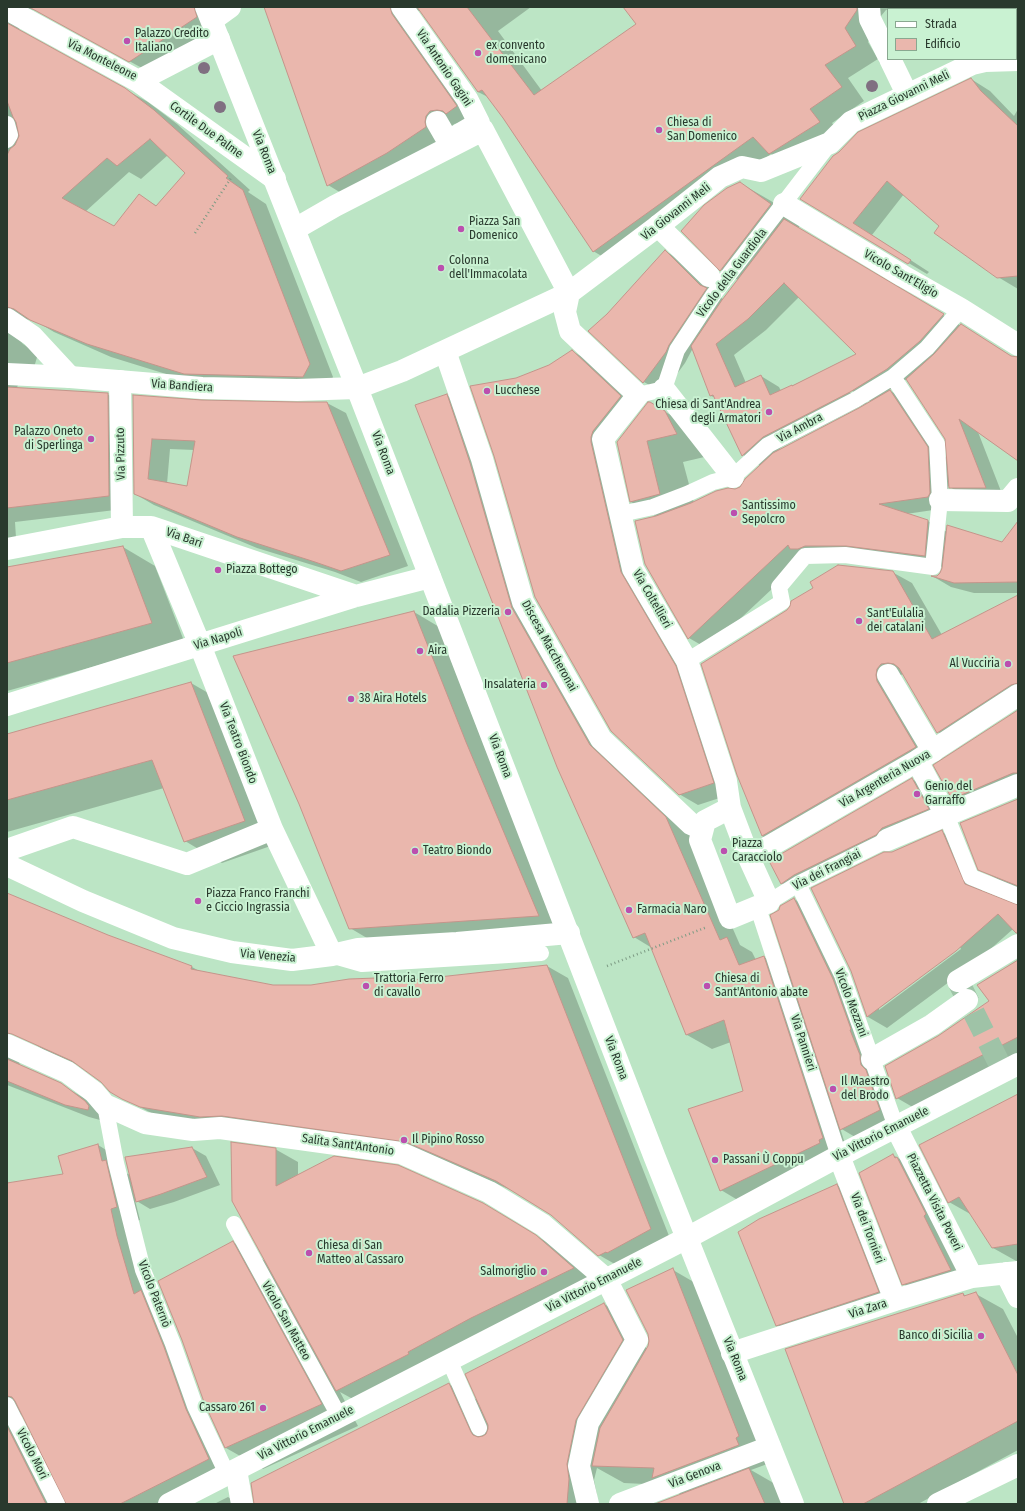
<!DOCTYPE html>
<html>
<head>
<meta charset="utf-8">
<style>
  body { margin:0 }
  #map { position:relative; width:1025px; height:1511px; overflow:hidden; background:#bce5c5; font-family:"Fira Sans Condensed",sans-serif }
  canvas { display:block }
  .frame { position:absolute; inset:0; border:8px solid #29392d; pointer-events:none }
  .legend { position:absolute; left:887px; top:8px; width:130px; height:52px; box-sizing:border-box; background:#c9f2d2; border:1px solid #89a890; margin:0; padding:5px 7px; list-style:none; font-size:12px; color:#29392d }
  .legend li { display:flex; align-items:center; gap:8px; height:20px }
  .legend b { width:20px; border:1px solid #89a890 }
</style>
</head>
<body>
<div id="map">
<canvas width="1025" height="1511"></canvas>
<div class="frame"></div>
<ul class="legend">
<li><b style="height:5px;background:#fff"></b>Strada</li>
<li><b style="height:11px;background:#eab7ad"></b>Edificio</li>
</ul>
</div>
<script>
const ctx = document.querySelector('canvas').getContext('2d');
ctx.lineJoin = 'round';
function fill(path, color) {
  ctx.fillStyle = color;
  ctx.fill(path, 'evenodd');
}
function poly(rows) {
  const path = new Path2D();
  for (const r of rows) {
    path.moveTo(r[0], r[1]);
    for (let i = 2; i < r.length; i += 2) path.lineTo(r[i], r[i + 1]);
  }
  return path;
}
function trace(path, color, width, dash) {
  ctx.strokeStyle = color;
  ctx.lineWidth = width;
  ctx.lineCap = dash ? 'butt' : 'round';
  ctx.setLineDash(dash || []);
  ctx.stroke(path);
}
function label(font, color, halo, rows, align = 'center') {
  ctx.font = font + ' "Fira Sans Condensed",sans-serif';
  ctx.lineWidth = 4;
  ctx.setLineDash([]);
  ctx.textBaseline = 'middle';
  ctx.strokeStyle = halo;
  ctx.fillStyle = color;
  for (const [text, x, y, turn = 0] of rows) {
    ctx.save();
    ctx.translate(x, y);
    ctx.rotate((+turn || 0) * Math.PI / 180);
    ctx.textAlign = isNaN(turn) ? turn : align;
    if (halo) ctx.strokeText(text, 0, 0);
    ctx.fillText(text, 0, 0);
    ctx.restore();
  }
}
const shadow = poly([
  [7,7,204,7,214,34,153,74,37,11,30,9,17,23,19,29,23,33,148,102,177,124,250,190,248,192,266,204,333,377,326,390,208,387,111,357,54,332,32,319,25,320,18,338,23,344,38,354,32,374,19,381,17,388,107,394,130,407,132,508,15,522,16,538,7,540],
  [168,155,187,173,157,206,139,195,114,227,85,212,129,172,141,179],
  [265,7,531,7,498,31,542,91,638,24,625,7,912,7,908,9,892,7,886,10,881,16,880,23,868,42,878,59,848,78,864,101,832,123,842,135,793,167,771,154,617,265,593,251,504,118,490,98,478,92,420,9,414,16,479,120,454,124,449,130,448,136,351,199,328,185],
  [968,7,1018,7,1018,60,1016,59,1016,9,969,9],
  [971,79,990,91,1014,116,1018,109,1018,289,998,277,904,194,872,235,929,272,927,274,801,199],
  [740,183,771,201,802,223,798,228,1013,357,1018,358,1018,461,978,432,1004,499,969,498,948,486,949,504,947,508,906,514,928,521,947,532,1002,543,1018,523,1018,593,974,593,951,587,934,577,937,577,941,574,944,567,866,556,806,557,708,649,689,638,646,564,657,517,631,502,650,403,688,425,713,455,683,462,694,503,742,487,761,466,743,455,716,398,711,396,693,348,685,363,663,393,644,382,589,331,608,315,665,251,684,262,718,296,723,299,738,280,721,270],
  [799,297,857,355,781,391,779,387,761,376,746,383,734,355,766,330],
  [907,379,946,439,948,461,909,402,889,390],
  [847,388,871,402,869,404,846,390],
  [867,403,868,404,777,451,782,447],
  [572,351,591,362,639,408,612,442,639,583,694,678,732,794,698,805,679,794,495,455,516,379,550,366],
  [446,395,472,410,536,621,615,761,691,833,740,945,752,952,756,960,764,957,790,972,779,910,794,899,807,907,893,1118,855,1137,840,1128,848,1153,746,1205,721,1190,745,1091,731,1042,712,1049,687,1035,652,948,634,937,558,766],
  [134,396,202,402,327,403,346,413,408,566,361,582,335,572,257,548,154,505,135,494],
  [170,449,194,450,188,487,167,484],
  [123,547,155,566,184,641,7,691,7,568],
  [892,572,912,583,942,635,1018,596,1018,703,957,743,938,732,903,674,901,675,896,680,935,758,782,847,762,836],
  [414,612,441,628,565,931,377,944,350,928],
  [191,683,229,705,282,842,222,863,185,841,164,788,7,832,7,736],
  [1018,711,1018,790,972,810,952,799],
  [912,779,930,790,946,819,812,885,799,893,781,883],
  [1018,800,1018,888,999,880,979,869],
  [942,832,961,843,982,892,1018,906,1018,933,1013,929,976,962,887,1028,868,1017,852,971,892,853],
  [960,947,961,949,879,1010,879,1008],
  [7,894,108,936,192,967,201,972,273,986,311,986,349,980,403,978,409,981,547,966,568,978,671,1241,620,1267,599,1255,552,1215,513,1191,427,1153,161,1118,132,1103,83,1067,44,1050,7,1026],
  [1018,960,1018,1057,916,1109,897,1098,939,1037,990,1002,978,985],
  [7,1052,18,1058,20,1065,60,1084,84,1098,111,1123,89,1117,7,1085],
  [1018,1095,1018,1262,993,1248,972,1215,949,1202],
  [98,1145,121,1159,124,1172,130,1175,192,1148,206,1156,220,1185,174,1202,150,1209,135,1200,140,1220,134,1222,140,1250,209,1423,232,1472,169,1504,67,1504,22,1412,21,1418,62,1504,7,1504,7,1184,64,1175],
  [275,1149,298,1162,298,1176,506,1217,558,1249,595,1281,360,1403,340,1392,358,1426,263,1469,226,1448,205,1402,233,1242,267,1262],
  [893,1155,917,1169,975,1284,927,1298,903,1284],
  [837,1185,861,1200,903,1306,801,1339,777,1325],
  [673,1270,704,1288,770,1463,751,1470,777,1485,785,1504,658,1504,682,1495,665,1485,624,1483,597,1468,594,1480,597,1495,596,1504,255,1504,449,1384,479,1401,604,1304,632,1320,647,1350],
  [963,1294,967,1296,976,1294,1003,1309,1018,1338,1018,1450,918,1504,845,1504],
  [228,1497,240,1504,214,1504]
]);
const building = poly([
  [29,7,194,7,197,17,129,62,29,7],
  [264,7,390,7,392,14,457,106,446,114,443,111,437,110,430,111,426,116,425,122,426,127,387,153,327,186,264,7],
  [417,7,467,7,534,95,636,24,623,7,857,7,857,10,845,28,856,46,825,65,842,87,810,109,820,122,769,154,753,137,593,252,503,118,482,90,478,92,417,7],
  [7,23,125,88,154,110,228,176,226,178,243,190,310,364,303,377,184,374,87,344,30,320,14,309,7,307,7,155,10,149,15,145,19,136,16,122,13,117,7,101,7,23],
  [150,139,185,173,156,206,139,194,114,226,62,198,107,158,117,166,150,139],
  [971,78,981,91,1018,126,1018,276,997,278,934,233,939,226,887,181,853,223,911,260,908,264,800,199,833,156,839,152,858,132,971,78],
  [740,182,771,204,720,271,681,231,704,205,727,188,740,182],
  [784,219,944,314,920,341,887,369,850,392,763,437,742,456,713,395,710,396,691,346,722,300,784,219],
  [784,283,856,354,792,386,792,385,770,395,761,375,735,387,716,344,748,319,784,283],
  [665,250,700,285,707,288,669,345,666,352,643,383,588,331,607,314,665,250],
  [961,324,1011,356,1018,357,1018,461,959,419,986,488,949,488,945,439,906,379,934,354,961,324],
  [572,350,621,396,593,431,591,437,591,442,621,572,676,666,714,783,679,795,611,731,535,597,494,456,470,386,516,378,549,365,572,350],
  [7,387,108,393,109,496,7,508,7,387],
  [890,390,928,447,930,493,928,497,879,504,928,520,925,556,846,546,805,546,798,549,790,549,788,545,688,639,645,564,635,521,656,516,691,503,716,491,728,488,735,489,740,487,745,479,773,453,859,408,890,390],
  [447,394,470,463,512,608,590,745,666,817,720,940,727,937,739,965,764,956,823,1138,819,1140,820,1143,720,1191,688,1109,743,1091,724,1020,686,1035,645,933,633,938,557,767,415,405,447,394],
  [133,395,202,400,297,402,327,402,390,555,341,571,315,562,237,537,134,494,133,395],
  [152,439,195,441,187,486,148,479,152,439],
  [648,402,650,402,665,411,677,434,647,441,660,494,630,502,617,442,648,402],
  [1018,521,1018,582,954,583,931,576,937,576,940,573,942,568,947,525,1002,542,1018,521],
  [123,546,152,623,7,663,7,567,123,546],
  [838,565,893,571,932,639,1018,595,1018,683,1011,685,937,733,899,668,894,664,888,663,881,664,877,669,876,675,877,681,916,747,762,836,737,775,701,664,787,610,790,606,791,601,813,588,810,582,838,565],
  [414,611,466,742,539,916,349,929,299,804,233,656,414,611],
  [191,682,245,821,184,842,152,760,7,800,7,734,191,682],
  [1018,710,1018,773,1013,773,952,799,933,765,1018,710],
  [912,778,929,809,882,828,876,835,794,875,781,884,769,861,912,778],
  [1018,799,1018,886,978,870,960,823,1018,799],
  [942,830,965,884,1018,905,1018,933,1016,933,998,914,956,951,867,1017,851,971,811,888,884,852,892,852,942,830],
  [7,893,108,935,192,966,191,969,273,985,311,985,349,979,403,977,403,981,547,965,651,1229,607,1253,606,1252,598,1256,551,1215,496,1181,406,1142,222,1116,200,1117,140,1107,122,1099,110,1092,101,1082,72,1061,12,1034,7,1033,7,893],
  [794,898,833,979,851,1029,850,1030,860,1055,860,1059,861,1065,866,1070,880,1110,840,1130,770,915,779,910,780,906,794,898],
  [1018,960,1018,1037,896,1099,885,1066,938,1036,989,1001,977,985,1018,960],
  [7,1059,61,1083,85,1101,89,1106,88,1110,65,1105,7,1081,7,1059],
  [1018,1094,1018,1244,992,1248,959,1197,948,1203,919,1145,1018,1094],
  [231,1142,276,1148,276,1186,334,1156,398,1165,483,1203,536,1235,574,1268,471,1318,408,1352,409,1354,336,1391,232,1201,231,1142],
  [98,1144,102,1161,106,1160,117,1207,111,1209,117,1236,134,1294,141,1290,164,1347,186,1409,209,1459,120,1504,66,1504,15,1401,12,1397,7,1396,7,1183,63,1174,58,1156,98,1144],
  [192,1147,207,1177,161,1194,136,1202,125,1157,192,1147],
  [893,1154,895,1158,897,1157,926,1214,924,1216,951,1270,902,1285,859,1173,893,1154],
  [837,1184,879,1292,776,1326,738,1232,759,1219,837,1184],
  [233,1241,322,1404,225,1448,204,1402,182,1340,158,1281,233,1241],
  [673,1268,739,1436,736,1438,739,1445,652,1478,654,1468,592,1466,600,1428,648,1346,649,1341,648,1334,626,1290,673,1268],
  [976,1292,1018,1375,1018,1421,863,1504,844,1504,785,1349,963,1293,964,1296,976,1292],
  [604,1303,623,1340,576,1420,567,1464,569,1479,567,1504,254,1504,251,1483,449,1383,471,1432,473,1435,478,1437,483,1436,486,1434,488,1429,488,1425,465,1374,604,1303],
  [7,1426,46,1504,7,1504,7,1426],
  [749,1468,765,1504,655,1504,749,1468]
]);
const minorTunnel = poly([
  [959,983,1003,1071]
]);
const path = poly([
  [195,233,231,178],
  [607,966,707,927]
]);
const service = poly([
  [7,124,10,135,7,140],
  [638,395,664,389,677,350,714,294,830,143],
  [621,514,653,507,687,494,713,482,733,477,768,445,855,400,893,377,927,348,961,309],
  [687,661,782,602,779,587,805,556,845,555,933,567,940,500,937,444,893,377],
  [946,815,971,877,1018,896],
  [798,884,842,975,896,1127],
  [769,902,798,884,887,840],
  [758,908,839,1156],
  [334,956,362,964,541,953],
  [105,1105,116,1163,143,1270,173,1344,195,1406,227,1474],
  [234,1224,339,1416],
  [449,1360,479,1428],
  [7,1405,57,1504]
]);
const pedestrian = poly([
  [7,9,138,81,219,39],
  [138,81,275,179],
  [658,226,709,276],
  [445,351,482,459,523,602,601,739,691,824,702,829],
  [7,374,70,377,202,388,297,390,357,388,402,371,569,293,483,130,335,206,295,229],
  [888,675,933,751],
  [236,1470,242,1504],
  [169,1504,687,1238,839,1156,1018,1064]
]);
const minor = poly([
  [402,7,467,99,479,123,448,141,437,122],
  [869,7,870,19,888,55],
  [212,20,230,7],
  [890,59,907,94],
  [784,204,903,276,961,309,1018,345],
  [7,319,32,336,70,377],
  [120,381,122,527],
  [664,389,733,477],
  [940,500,1008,501,1018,489],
  [151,527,200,645,272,829,332,955],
  [7,549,122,527,151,527,356,596],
  [7,705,356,596,430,577],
  [917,761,946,815],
  [730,808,705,821,700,840,730,918,769,902,749,858,730,808,726,781,687,661,633,569,603,439,638,395,570,331,565,312,569,293,658,226,720,177,742,167,761,171,830,143,851,122,972,64,985,61,1018,60],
  [887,840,1018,785],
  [7,850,73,827,187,864,272,829],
  [749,858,917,761,1018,695],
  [7,865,83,901,173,938,232,952,292,960,332,955,358,949,457,943,569,933],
  [958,981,1018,945],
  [7,1045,67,1072,94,1092,105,1105,145,1123,193,1130,220,1128,401,1153,489,1192,543,1225,606,1279,637,1340,588,1423,579,1466,588,1504],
  [872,1059,932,1025,967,1000],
  [896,1127,972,1277],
  [839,1156,895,1300],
  [1006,1273,1018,1297],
  [732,1353,895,1300,972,1277,1018,1272],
  [620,1504,770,1447],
  [938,1504,1018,1465]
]);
const tertiary = poly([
  [206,7,357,388,655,1158,793,1504]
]);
const trees = [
  [204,68],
  [872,86],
  [220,107]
];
const markers = [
  [127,41,4,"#bb4faf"],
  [478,53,4,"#bb4faf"],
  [659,130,4,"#bb4faf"],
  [461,229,4,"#bb4faf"],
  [441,268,4,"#bb4faf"],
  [487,391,4,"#bb4faf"],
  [769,412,4,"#bb4faf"],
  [91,439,4,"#bb4faf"],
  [734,513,4,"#bb4faf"],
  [218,570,4,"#bb4faf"],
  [508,612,4,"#bb4faf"],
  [859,621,4,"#bb4faf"],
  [420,651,4,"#bb4faf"],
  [1008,664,4,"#bb4faf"],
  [544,685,4,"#bb4faf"],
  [351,699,4,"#bb4faf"],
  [917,794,4,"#bb4faf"],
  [415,851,4,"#bb4faf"],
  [724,851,4,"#bb4faf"],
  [198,901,4,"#bb4faf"],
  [629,910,4,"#bb4faf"],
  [366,986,4,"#bb4faf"],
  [707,986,4,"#bb4faf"],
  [833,1089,4,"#bb4faf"],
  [404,1140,4,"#bb4faf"],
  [715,1160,4,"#bb4faf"],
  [309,1253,4,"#bb4faf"],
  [544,1272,4,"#bb4faf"],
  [981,1336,4,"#bb4faf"],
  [263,1408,4,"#bb4faf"]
];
const poiNames = [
  ["Palazzo Credito",135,34],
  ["Italiano",135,48],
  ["ex convento",486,46],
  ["domenicano",486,60],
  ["Chiesa di",667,123],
  ["San Domenico",667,137],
  ["Piazza San",469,222],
  ["Domenico",469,236],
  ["Colonna",449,261],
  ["dell'Immacolata",449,275],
  ["Lucchese",495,391],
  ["Chiesa di Sant'Andrea",761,405,"right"],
  ["degli Armatori",761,419,"right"],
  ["Palazzo Oneto",83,432,"right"],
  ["di Sperlinga",83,446,"right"],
  ["Santissimo",742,506],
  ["Sepolcro",742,520],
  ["Piazza Bottego",226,570],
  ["Dadalia Pizzeria",500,612,"right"],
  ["Sant'Eulalia",867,614],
  ["dei catalani",867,628],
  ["Aira",428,651],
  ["Al Vucciria",1000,664,"right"],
  ["Insalateria",536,685,"right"],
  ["38 Aira Hotels",359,699],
  ["Genio del",925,787],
  ["Garraffo",925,801],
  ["Piazza",732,844],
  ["Caracciolo",732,858],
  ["Teatro Biondo",423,851],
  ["Piazza Franco Franchi",206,894],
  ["e Ciccio Ingrassia",206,908],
  ["Farmacia Naro",637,910],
  ["Trattoria Ferro",374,979],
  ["di cavallo",374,993],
  ["Chiesa di",715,979],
  ["Sant'Antonio abate",715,993],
  ["Il Maestro",841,1082],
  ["del Brodo",841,1096],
  ["Il Pipino Rosso",412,1140],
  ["Passani Ù Coppu",723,1160],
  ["Chiesa di San",317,1246],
  ["Matteo al Cassaro",317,1260],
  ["Salmoriglio",536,1272,"right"],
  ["Banco di Sicilia",973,1336,"right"],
  ["Cassaro 261",255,1408,"right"]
];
const streetNames = [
  ["Via Monteleone",102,60,27],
  ["Via Antonio Gagini",444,68,56],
  ["Piazza Giovanni Meli",904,96,-26],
  ["Cortile Due Palme",206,130,36],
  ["Via Roma",264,152,68],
  ["Via Giovanni Meli",676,212,-38],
  ["Vicolo della Guardiola",732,273,-53],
  ["Vicolo Sant'Eligio",901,274,30],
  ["Via Bandiera",182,386,4],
  ["Via Ambra",800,428,-28],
  ["Via Roma",383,453,69],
  ["Via Pizzuto",121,454,-91],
  ["Via Bari",184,538,19],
  ["Via Coltellieri",652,599,60],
  ["Via Napoli",218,639,-17],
  ["Discesa Maccheronai",549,646,61],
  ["Via Teatro Biondo",238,743,69],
  ["Via Roma",500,756,69],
  ["Via Argenteria Nuova",885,779,-30],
  ["Via dei Frangiai",827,870,-27],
  ["Via Venezia",268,956,5],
  ["Vicolo Mezzani",851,1003,69],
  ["Via Pannieri",803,1043,72],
  ["Via Roma",616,1058,69],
  ["Via Vittorio Emanuele",881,1134,-27],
  ["Salita Sant'Antonio",348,1145,8],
  ["Piazzetta Visita Poveri",934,1202,63],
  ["Via dei Tornieri",867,1228,69],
  ["Via Vittorio Emanuele",594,1285,-27],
  ["Vicolo Paternò",154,1294,69],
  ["Via Zara",868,1309,-18],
  ["Vicolo San Matteo",286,1321,61],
  ["Via Roma",735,1359,68],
  ["Via Vittorio Emanuele",306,1433,-27],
  ["Vicolo Mori",32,1454,63],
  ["Via Genova",695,1475,-21]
];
fill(shadow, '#0003');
fill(building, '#eab7ad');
trace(building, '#c4948a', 1);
trace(minorTunnel, '#9fc3a7', 22, [22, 11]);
trace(path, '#7d9b84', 2.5, [1, 3]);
trace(service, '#fff', 16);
trace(pedestrian, '#fff', 22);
trace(minor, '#fff', 22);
trace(tertiary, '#fff', 22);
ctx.fillStyle = '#806f81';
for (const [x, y] of trees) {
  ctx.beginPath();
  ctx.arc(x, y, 6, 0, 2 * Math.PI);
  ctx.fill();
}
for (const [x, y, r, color] of markers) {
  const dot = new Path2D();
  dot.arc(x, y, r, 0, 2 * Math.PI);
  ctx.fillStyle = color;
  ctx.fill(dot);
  trace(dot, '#c9f2d2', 1.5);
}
label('12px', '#29392d', '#c9f2d2', poiNames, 'left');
label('12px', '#29392d', '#c9f2d2', streetNames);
</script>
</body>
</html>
